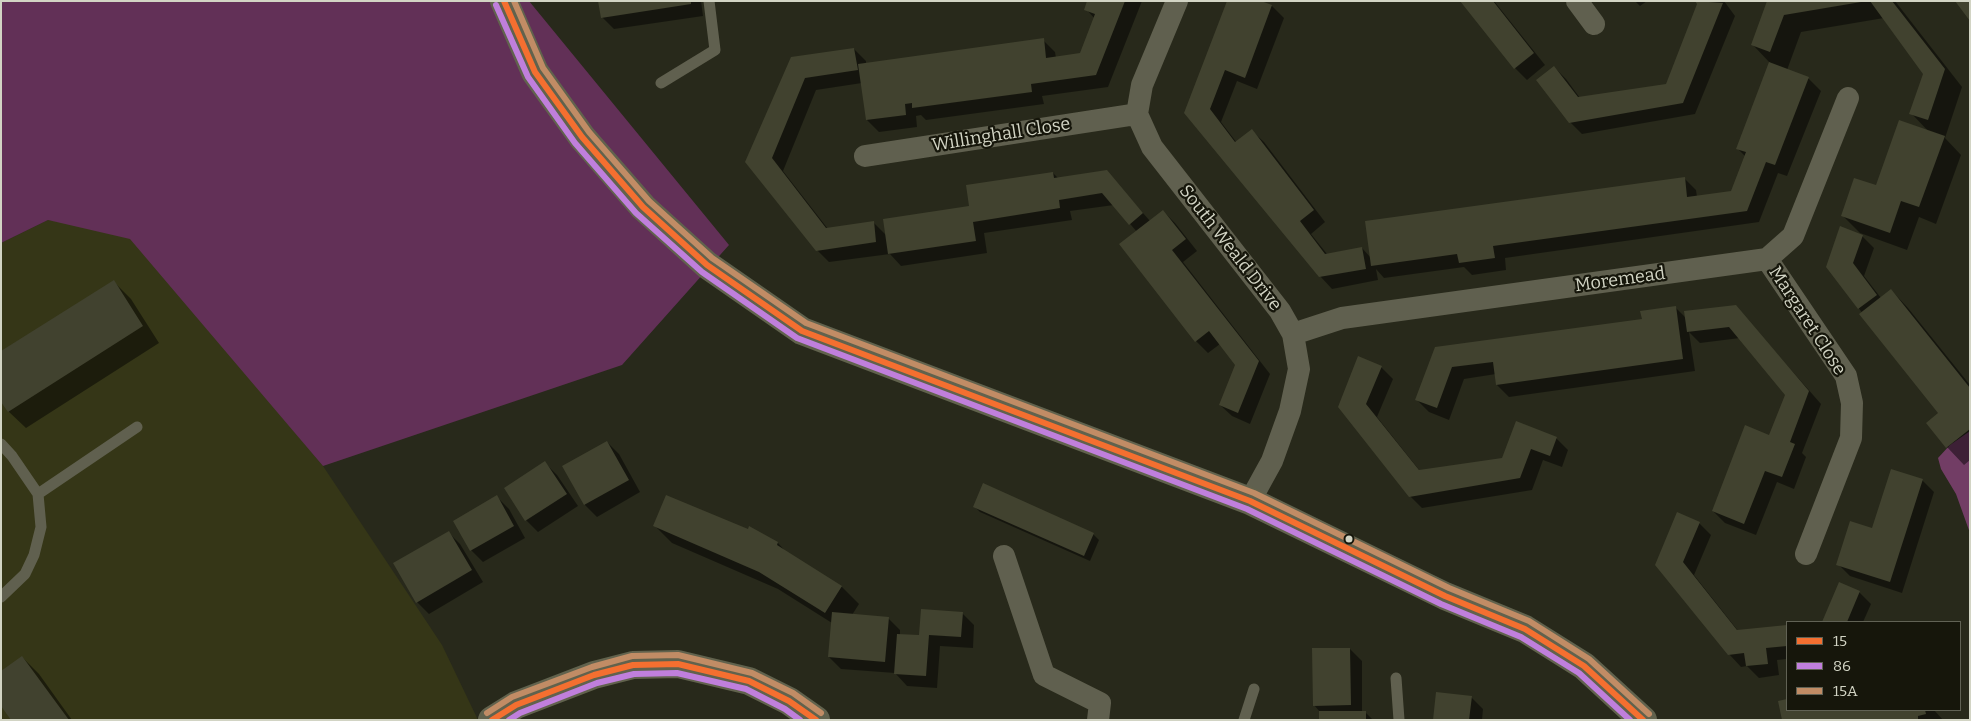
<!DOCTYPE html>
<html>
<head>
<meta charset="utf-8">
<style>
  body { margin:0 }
  #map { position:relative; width:1971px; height:721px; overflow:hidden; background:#28291b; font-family:Bitter,serif }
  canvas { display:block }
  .frame { position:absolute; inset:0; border:2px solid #d2d4c4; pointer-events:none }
  .legend { position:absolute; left:1786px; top:621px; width:175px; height:90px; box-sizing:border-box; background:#16160b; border:1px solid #616255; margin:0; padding:6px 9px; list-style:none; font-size:15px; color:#d2d4c4 }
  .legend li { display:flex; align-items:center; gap:10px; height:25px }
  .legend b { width:25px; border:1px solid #616255 }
</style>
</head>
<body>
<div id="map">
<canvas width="1971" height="721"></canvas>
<div class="frame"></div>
<ul class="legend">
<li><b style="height:6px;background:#f46f30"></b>15</li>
<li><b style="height:6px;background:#c07fdc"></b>86</li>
<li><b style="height:6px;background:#c18c65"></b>15A</li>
</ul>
</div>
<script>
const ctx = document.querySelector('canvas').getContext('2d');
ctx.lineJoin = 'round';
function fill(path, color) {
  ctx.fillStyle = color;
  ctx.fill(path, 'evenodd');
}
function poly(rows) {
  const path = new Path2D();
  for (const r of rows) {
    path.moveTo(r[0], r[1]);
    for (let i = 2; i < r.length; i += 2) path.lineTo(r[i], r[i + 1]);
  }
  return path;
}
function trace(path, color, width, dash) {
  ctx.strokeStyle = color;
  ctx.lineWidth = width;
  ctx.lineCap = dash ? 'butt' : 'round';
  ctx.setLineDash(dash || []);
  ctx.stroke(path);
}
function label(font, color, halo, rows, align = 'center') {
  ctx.font = font + ' Bitter,serif';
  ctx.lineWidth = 4.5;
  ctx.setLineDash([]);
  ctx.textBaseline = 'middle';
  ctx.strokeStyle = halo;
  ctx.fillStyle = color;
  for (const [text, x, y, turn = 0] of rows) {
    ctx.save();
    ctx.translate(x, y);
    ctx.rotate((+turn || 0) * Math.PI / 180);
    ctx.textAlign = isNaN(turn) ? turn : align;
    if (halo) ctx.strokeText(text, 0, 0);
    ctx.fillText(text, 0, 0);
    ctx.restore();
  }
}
const built = poly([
  [48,220,129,232,323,466,442,645,478,720,1,720,1,243]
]);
const green = poly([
  [1,1,529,1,729,245,622,365,323,466,130,239,48,220,1,243]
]);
const forest = poly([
  [1970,431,1969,478,1970,533,1956,494,1941,469,1938,458,1950,445]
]);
const shadow = poly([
  [600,1,701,1,703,16,614,29,602,17],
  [1089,1,1142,1,1108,87,1042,96,1044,104,926,120,921,115,916,116,917,127,879,132,867,120,862,83,816,90,783,171,828,229,873,222,887,236,970,207,1053,173,1058,178,1106,171,1150,221,1163,211,1175,223,1197,251,1183,262,1270,374,1250,424,1232,416,1220,405,1236,365,1220,344,1208,353,1196,341,1137,232,1114,205,1070,211,1072,220,984,233,987,253,901,266,890,254,829,262,817,250,747,162,792,59,854,49,866,61,866,64,1043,40,1055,52,1056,58,1081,54,1095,19,1086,9],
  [1258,1,1272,6,1284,18,1257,89,1237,81,1221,122,1237,143,1252,131,1264,142,1325,222,1311,234,1327,254,1362,248,1371,258,1684,178,1696,190,1697,197,1732,192,1746,157,1737,148,1770,63,1753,45,1768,1,1895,1,1962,87,1945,138,1961,155,1936,224,1919,217,1907,250,1860,233,1842,215,1876,187,1929,132,1911,113,1924,74,1884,18,1801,32,1787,70,1809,79,1821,91,1787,176,1778,173,1759,222,1505,258,1506,270,1472,275,1464,267,1384,278,1376,269,1378,280,1332,289,1320,276,1186,113],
  [1462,1,1494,1,1545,65,1527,80,1515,68],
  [1635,1,1647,1,1640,6],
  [1696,1,1724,1,1735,16,1695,114,1582,134,1570,122,1554,67,1566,79,1580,98,1667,85,1699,4],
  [1862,236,1874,248,1864,276,1881,298,1891,290,1908,308,1970,385,1970,460,1964,465,1947,447,1928,423,1940,414,1827,267],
  [114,282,131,299,159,343,26,428,8,411],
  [1735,306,1821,404,1802,453,1806,457,1794,489,1777,482,1756,535,1725,523,1713,511,1770,436,1786,395,1740,338,1700,343,1689,332,1695,371,1509,397,1497,385,1496,374,1464,379,1449,420,1429,412,1417,400,1436,348,1643,320,1675,307,1686,318],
  [1381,367,1393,379,1377,417,1420,471,1503,459,1556,438,1568,450,1562,467,1543,460,1532,490,1422,508,1410,496,1339,406],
  [607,442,619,454,640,492,597,517,585,505,564,467],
  [545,463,557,475,578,506,538,532,526,520],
  [1922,480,1934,492,1902,593,1850,576,1838,564],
  [497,497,509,509,525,538,483,562,471,550],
  [975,507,1093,534,1099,540,1090,561,980,512],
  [1699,523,1711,535,1694,575,1739,632,1787,626,1787,659,1777,660,1779,675,1759,678,1747,666,1741,667,1729,654,1656,565],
  [655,526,748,531,749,528,778,543,787,553,842,587,859,604,852,615,888,618,900,630,900,635,921,637,962,613,974,625,973,648,940,646,937,688,907,686,895,673,841,669,829,657,832,623,778,589,672,543],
  [448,532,460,544,483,582,429,614,417,602],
  [1839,584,1859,592,1871,604,1863,622,1823,622],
  [1350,649,1362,661,1362,712,1365,712,1373,720,1320,720,1320,712,1314,705],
  [22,657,39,674,72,720,13,720],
  [1471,697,1483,709,1482,720,1434,720],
  [1787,700,1787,710,1934,710,1943,720,1783,720,1779,702]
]);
const building = poly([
  [598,1,691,1,691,4,601,18],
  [1087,1,1125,1,1096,75,1031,84,1032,92,912,108,912,103,905,104,906,115,866,120,858,64,1044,38,1046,58,1080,53,1095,14,1084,10],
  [1227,1,1261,1,1272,5,1245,78,1225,70,1210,109,1235,142,1252,129,1314,210,1300,221,1325,254,1362,247,1366,269,1319,277,1184,113],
  [1460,1,1493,1,1534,53,1514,69],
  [1695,1,1723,3,1683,103,1569,123,1536,80,1554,66,1578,97,1666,84,1697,4],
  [1767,1,1861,1,1861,2,1784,15,1770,52,1751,45],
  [1870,1,1892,1,1945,69,1928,120,1909,114,1923,74],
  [1955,1,1970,1,1970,21],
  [854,48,858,70,805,78,772,158,826,228,874,221,876,242,816,251,745,162,791,57],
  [1769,62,1809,77,1775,165,1766,162,1747,211,1493,246,1495,258,1459,263,1457,254,1371,266,1365,221,1685,177,1687,197,1731,191,1746,152,1736,149],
  [1899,120,1945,136,1919,207,1901,201,1890,233,1841,216,1854,178,1876,185],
  [1107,170,1143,213,1129,225,1102,193,1059,200,1060,208,973,222,976,241,888,254,883,219,969,206,966,185,1053,172,1054,178],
  [1163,210,1186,239,1172,250,1259,361,1238,413,1219,405,1235,365,1209,331,1195,342,1119,244],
  [1840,226,1863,235,1853,263,1877,295,1858,309,1826,267],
  [114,280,143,326,8,412,1,402,1,351],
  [1891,289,1970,388,1970,429,1946,448,1926,423,1938,413,1859,314],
  [1736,305,1809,391,1790,442,1795,444,1782,477,1765,471,1744,524,1712,511,1745,425,1769,435,1785,395,1729,327,1687,332,1684,311],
  [1676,306,1683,359,1496,385,1493,362,1452,367,1437,408,1415,400,1435,347,1642,319,1640,311],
  [1358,356,1382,366,1366,404,1419,470,1502,458,1516,421,1557,437,1550,456,1531,449,1520,478,1409,497,1338,407],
  [607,441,629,480,584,505,562,466],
  [545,461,567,494,525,521,504,488],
  [1891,469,1923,479,1890,582,1836,565,1850,521,1872,528],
  [983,483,1094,533,1084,556,973,507],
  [497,495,514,526,470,551,453,521],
  [666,495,748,529,749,526,778,542,777,545,842,586,825,613,759,572,653,526],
  [1677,512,1700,522,1683,562,1737,630,1787,625,1787,646,1766,648,1768,664,1746,666,1744,653,1728,655,1655,565],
  [449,531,472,570,416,603,393,563],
  [1839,582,1860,591,1847,622,1822,622],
  [921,609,963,612,961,637,929,635,926,676,894,674,897,634,919,635],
  [832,612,889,617,885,662,828,657],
  [1312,648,1350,648,1351,705,1313,706],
  [22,656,69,720,11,720,1,706,1,671],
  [1436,692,1472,696,1469,720,1433,720],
  [1787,699,1787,710,1925,710,1926,714,1918,716,1918,720,1782,720,1778,701],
  [1319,711,1366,711,1366,720,1319,720]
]);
const lane = poly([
  [661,83,715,50,709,1],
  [1,444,12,456,38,494,41,527,34,555,25,574,1,597],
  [38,494,137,427],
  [1396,678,1399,720],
  [1244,720,1254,689]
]);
const street = poly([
  [1177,1,1142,85,1137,114,1152,147,1280,311,1293,334,1299,369,1290,411,1272,461,1250,501],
  [1577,1,1594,24],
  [865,156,1137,114],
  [1767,259,1846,376,1852,403,1851,438,1806,554],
  [1293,334,1342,318,1767,259,1793,236,1848,98],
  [1004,556,1044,675,1100,703,1098,720]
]);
const secondary = poly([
  [504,1,535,72,582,137,643,207,707,265,802,331,1250,501,1445,596,1525,629,1584,666,1643,720],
  [492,720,516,705,594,675,633,665,678,664,749,681,789,701,816,720]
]);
const bus1 = poly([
  [504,1,535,72,582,137,643,207,707,265,802,331,1250,501,1445,596,1525,629,1584,666,1643,720],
  [492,720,516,705,594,675,633,665,678,664,749,681,789,701,816,720]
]);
const bus2 = poly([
  [496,5,528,77,575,143,636,213,702,272,797,338,1247,509,1441,604,1521,637,1579,673,1630,720],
  [509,720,520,713,597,683,634,674,677,673,746,689,785,709,800,720]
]);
const bus3 = poly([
  [514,1,543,68,589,132,649,201,712,258,806,323,1254,493,1449,588,1529,621,1589,659,1649,714],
  [487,713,512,697,592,667,632,656,678,655,752,673,793,693,821,713]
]);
const markers = [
  [1349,539,4.5,"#d2d4c4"]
];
const streetNames = [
  ["Willinghall Close",1001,135,-9],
  ["South Weald Drive",1230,248,52],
  ["Moremead",1620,280,-8],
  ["Margaret Close",1807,321,57]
];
fill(built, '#353617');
fill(green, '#623057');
fill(forest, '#723d65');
fill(shadow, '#0007');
fill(building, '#41422f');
trace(lane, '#60604f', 11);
trace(street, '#60604f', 22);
trace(secondary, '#61624d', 28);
trace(bus1, '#f46f30', 6);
trace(bus2, '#c07fdc', 6);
trace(bus3, '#c18c65', 6);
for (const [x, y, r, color] of markers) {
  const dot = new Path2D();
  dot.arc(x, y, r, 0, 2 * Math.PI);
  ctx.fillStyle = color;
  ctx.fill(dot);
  trace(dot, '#16160b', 2);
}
label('18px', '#d2d4c4', '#16160b', streetNames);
</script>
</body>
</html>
